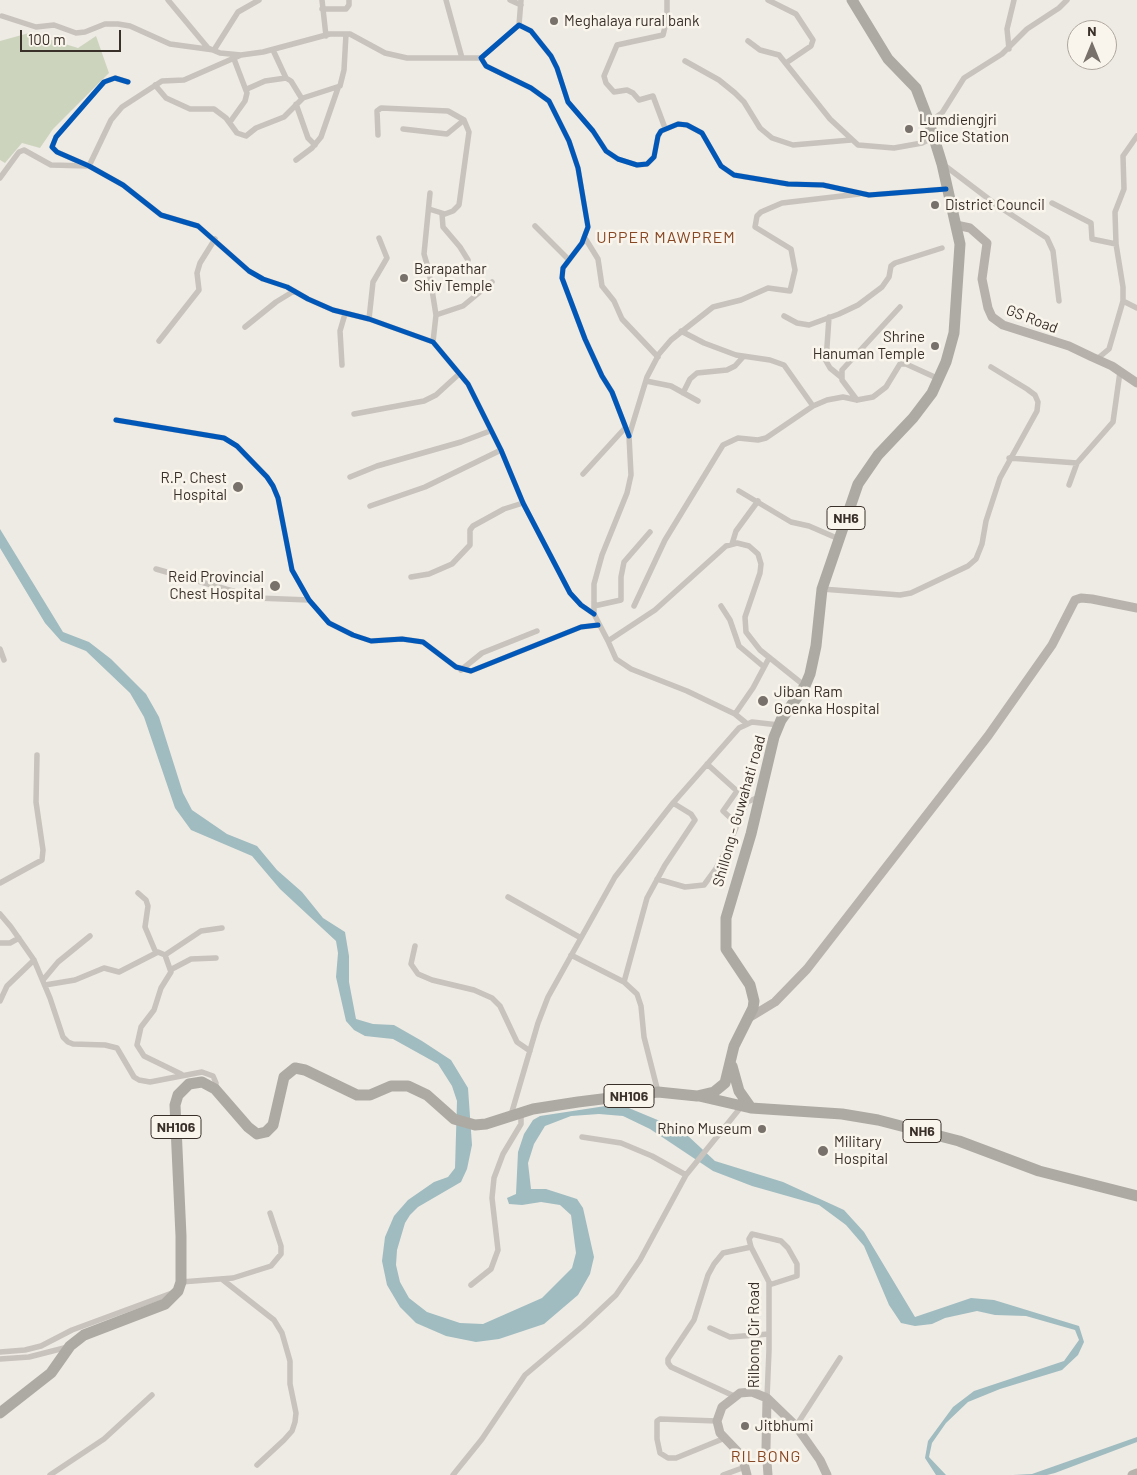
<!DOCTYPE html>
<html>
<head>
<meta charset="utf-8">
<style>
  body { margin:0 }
  #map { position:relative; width:1137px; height:1475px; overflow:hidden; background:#eeebe4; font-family:Barlow,sans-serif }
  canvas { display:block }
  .north { position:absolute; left:1067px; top:20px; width:50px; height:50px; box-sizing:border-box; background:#faf5ec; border:1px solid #ada69e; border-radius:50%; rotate:0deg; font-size:14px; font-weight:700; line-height:20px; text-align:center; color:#39302a }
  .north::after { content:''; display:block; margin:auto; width:18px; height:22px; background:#78716b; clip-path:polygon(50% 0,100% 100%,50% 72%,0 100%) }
  .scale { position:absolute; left:20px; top:30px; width:101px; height:22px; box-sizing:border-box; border:2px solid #39302a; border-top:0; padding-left:6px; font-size:15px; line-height:18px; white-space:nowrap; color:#39302a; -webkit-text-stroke:4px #faf5ec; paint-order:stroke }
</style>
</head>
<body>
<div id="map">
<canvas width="1137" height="1475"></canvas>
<div class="north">N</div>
<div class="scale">100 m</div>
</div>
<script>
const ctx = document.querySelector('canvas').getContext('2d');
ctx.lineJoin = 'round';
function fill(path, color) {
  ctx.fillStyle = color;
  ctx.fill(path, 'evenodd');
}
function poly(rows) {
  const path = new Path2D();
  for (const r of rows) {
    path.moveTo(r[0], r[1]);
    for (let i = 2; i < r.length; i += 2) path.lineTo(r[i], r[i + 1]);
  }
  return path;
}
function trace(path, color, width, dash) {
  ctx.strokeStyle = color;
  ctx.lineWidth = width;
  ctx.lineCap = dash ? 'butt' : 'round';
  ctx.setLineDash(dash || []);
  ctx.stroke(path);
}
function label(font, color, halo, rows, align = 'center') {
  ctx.font = font + ' Barlow,sans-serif';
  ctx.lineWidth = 5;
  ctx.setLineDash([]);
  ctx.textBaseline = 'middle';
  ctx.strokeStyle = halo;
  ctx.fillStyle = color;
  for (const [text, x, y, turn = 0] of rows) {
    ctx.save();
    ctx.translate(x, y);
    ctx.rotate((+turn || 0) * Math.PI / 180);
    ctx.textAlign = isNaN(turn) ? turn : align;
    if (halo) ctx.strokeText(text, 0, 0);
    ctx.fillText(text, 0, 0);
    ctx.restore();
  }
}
const green = poly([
  [29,33,78,48,96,36,109,73,53,129,40,148,22,143,5,163,0,160,0,41]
]);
const water = poly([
  [0,529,63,632,89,642,111,659,146,694,159,717,183,793,192,810,227,834,257,846,277,870,302,892,323,918,345,932,349,956,349,982,356,1019,373,1024,394,1025,422,1041,451,1060,468,1088,472,1145,467,1169,461,1182,418,1207,410,1215,405,1223,397,1250,396,1265,400,1282,409,1298,427,1312,460,1323,483,1324,542,1298,572,1268,576,1253,571,1215,560,1205,541,1202,522,1205,509,1204,507,1198,516,1194,518,1152,524,1134,533,1120,540,1116,612,1105,624,1106,672,1126,687,1135,715,1161,783,1182,844,1210,864,1232,915,1317,971,1298,994,1300,1079,1326,1084,1342,1078,1355,1062,1370,1000,1389,968,1402,946,1423,932,1443,929,1457,946,1475,936,1475,925,1458,928,1441,953,1407,974,1391,1064,1361,1079,1340,1075,1330,1026,1316,995,1315,977,1311,945,1318,932,1324,915,1326,901,1323,889,1305,864,1246,846,1225,819,1205,752,1186,713,1171,650,1129,623,1116,599,1114,571,1116,545,1126,534,1144,528,1163,531,1189,546,1189,577,1199,583,1208,594,1257,590,1274,578,1295,544,1324,499,1339,476,1342,446,1336,416,1323,400,1307,387,1285,382,1261,385,1237,394,1216,408,1200,434,1182,448,1177,455,1168,457,1101,452,1086,438,1064,393,1039,365,1036,354,1030,346,1021,336,977,338,953,336,941,280,889,252,856,191,830,175,808,144,717,130,693,86,651,61,641,45,623,0,548],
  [1137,1437,1137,1442,1055,1473,1047,1475,1013,1475,1032,1474]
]);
const street = poly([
  [168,0,208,48,220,53,241,55,263,52,330,34,350,34,385,53,407,58,481,58],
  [322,0,326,36],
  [446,0,462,58],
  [510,0,521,5],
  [768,0,796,14,813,40,811,46,786,63],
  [322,9,346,9,349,5,349,0],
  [2,16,36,27,54,25,76,33,85,32,105,24,118,24,130,26,170,44,214,50,238,12,259,0],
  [519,25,521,0],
  [748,41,760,50,779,55,830,119,858,145,894,148,922,143,932,138],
  [1009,49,1007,29,1014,0],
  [273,50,286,78],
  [685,61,719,80,735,93,744,102,760,128,772,138,793,145,851,140],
  [128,82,115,78,104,82,56,137,52,147,57,152,89,166,123,185,161,215,198,226,249,271,263,279,287,287,308,299,333,310,369,319,433,342,468,384,501,450,523,503,570,593,581,605,594,614],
  [155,85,166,98,190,109,214,109,226,118,237,133,246,136,256,128,284,117,303,98,340,86,344,70,346,34],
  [247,89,265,81,286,78,291,81,302,99],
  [296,104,308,138,315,145],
  [230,122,245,101,247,93,234,59],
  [929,122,942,113,964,78,1002,54,1027,29,1059,8,1067,0],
  [665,128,653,96,639,100,633,93,627,90,614,92,606,83,604,76,617,45,663,35,667,19,667,0],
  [403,129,447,134,464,120],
  [378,135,377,111,381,108,448,111,464,120,469,132,459,205,453,211,445,214,429,209],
  [296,160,312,148,321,137,338,88],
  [944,165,998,206,1047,238,1053,251,1059,301],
  [0,178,19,152,24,150,51,165,89,166,111,120,122,107,162,81,184,80,241,55],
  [430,193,424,254,429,271,436,315,433,342],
  [1052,203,1091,223,1092,239,1116,244],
  [442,214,443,227,460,247,468,260],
  [535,226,568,259],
  [585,238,598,259,602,286,614,301,622,319,658,357],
  [1123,301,1137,308],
  [436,315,463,306,492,282],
  [784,316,797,323,809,325,839,314,858,305,882,287,889,277,891,266,895,263,942,248],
  [829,317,826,361,830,368,841,377],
  [369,319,373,282,387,258,379,238],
  [245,327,276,302,294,291],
  [681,331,704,343,736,355,770,360,784,365,813,406],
  [159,341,199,290,197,273,200,263,215,239],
  [1097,359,1109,349,1123,301,1123,287,1116,244,1115,212,1124,189,1123,156,1137,136],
  [342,365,340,331,345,314],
  [646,381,671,386,698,401],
  [683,393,690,379,697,373,727,370,735,366,743,357],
  [857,400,842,380,842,370,900,307],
  [354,414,424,401,436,395,459,374],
  [116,420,224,438,237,446,267,477,273,486,278,498,292,570,309,600,329,623,353,635,371,641,402,639,423,642,456,667,471,671,581,627,598,625],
  [629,436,612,392,602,376,585,339,562,278,563,268,582,243,588,227,578,168,569,141,549,101,531,88,486,66,481,58,519,25,531,31,551,56,557,68,568,102,593,131,606,151,618,159,637,165,647,164,654,157,658,136,661,131,678,124,687,125,702,133,721,166,734,175,788,184,823,185,869,195,946,189],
  [1009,458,1077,463],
  [583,474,625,428],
  [350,477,377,466,461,442,490,431],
  [1069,485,1077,463,1113,422,1120,372],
  [739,491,791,522,809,526,839,539],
  [370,506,425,487,501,450],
  [732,544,736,531,758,501],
  [156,569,257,598,309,600],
  [411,577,429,574,452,564,470,545,470,530,473,526,504,509,523,503],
  [822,589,900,595,911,593,968,566,976,559,982,544,986,521,1000,478,1037,411,1038,402,1035,395,1027,389,991,367],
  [594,606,621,600,621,577,624,562,650,532],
  [634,606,665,540,723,445,738,438,758,440,766,438,813,406,827,400,843,397,857,400,873,397,886,387,900,364,906,364,939,379],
  [721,606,730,620,739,646,764,667],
  [608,641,616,659,631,669,687,691,735,714,746,723],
  [0,649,4,660],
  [461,670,482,653,537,631],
  [805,686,760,650,746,632,745,617,760,573,761,564,758,554,749,546,737,543,726,546,655,610,608,641,594,614,594,584,602,555,627,493,631,475,629,436,647,377,659,354,671,340,713,307,741,300,768,288,790,291,795,270,791,249,755,227,757,216,761,212,782,203,859,194],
  [735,714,753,688,769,658],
  [707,764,737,791,723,811,737,824],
  [657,879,685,887,704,885,715,870,727,849,747,802,759,797],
  [0,883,42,860,43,850,36,802,37,755],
  [138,893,146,900,148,906,145,927,156,953],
  [508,897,581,938],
  [0,914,11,927,34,960,50,998,63,1037,68,1042,73,1044,105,1045,117,1048,134,1077,139,1080,150,1082,202,1072,213,1076,216,1083,215,1089],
  [0,943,10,943,19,938],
  [415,946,411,964,418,974,432,980,474,990,492,998,500,1006,517,1042,530,1051],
  [165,955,171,972,161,988,154,1010,141,1027,137,1045,144,1056,181,1074],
  [571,955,624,982,637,994,641,1006,644,1037,658,1092],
  [172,969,191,959,216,958],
  [43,980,58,962,90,936],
  [624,982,647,898,665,865,695,820,691,814,673,803],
  [45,985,75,980,104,968,119,972,158,952,165,955,201,931,222,928],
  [0,1001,7,986,34,960],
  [511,1115,538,1023,548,997,615,877,673,803,739,728,752,722,779,725],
  [582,1137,621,1143,652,1156,686,1175],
  [751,1247,769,1282,769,1350,767,1398],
  [223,1280,274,1320,282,1333,290,1361,290,1384,296,1413,295,1422,292,1431,284,1440,257,1465],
  [181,1282,233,1278,271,1266,281,1254,281,1246,270,1213],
  [471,1285,491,1269,498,1250,492,1198,494,1178,503,1154,521,1124,521,1112],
  [710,1328,730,1337,769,1334],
  [0,1352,25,1350,41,1346,72,1330,172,1293],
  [0,1359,29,1357,68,1347],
  [734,1396,671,1367,668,1363,668,1359,694,1320,708,1275,714,1264,723,1253,751,1247,749,1239,752,1234,781,1241,788,1248,797,1264,797,1276,769,1285],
  [717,1421,660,1419,657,1421,657,1439,660,1453,668,1458,676,1458,725,1438],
  [796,1426,840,1358],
  [50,1475,104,1439,152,1395],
  [453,1475,482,1439,525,1375,583,1326,616,1295,640,1260,686,1175,741,1107],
  [723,1475,745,1467]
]);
const secondary = poly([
  [747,1019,775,1002,807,969,988,736,1052,645,1075,600,1081,598,1092,599,1137,608],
  [747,1475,742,1456,720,1433,717,1421,722,1407,740,1393,752,1392,767,1398],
  [768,1475,766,1448,767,1398,796,1426,820,1460,827,1475],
  [1132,1475,1137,1473]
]);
const primary = poly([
  [956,225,970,228,987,243,982,279,988,308,992,317,1003,325,1069,346,1092,357,1112,366,1137,383]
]);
const highway = poly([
  [732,1066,739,1091,751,1108,842,1114,878,1120,959,1141,1039,1171,1137,1196],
  [699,1096,751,1108],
  [0,1413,51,1373,70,1346,84,1335,165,1304,178,1291,181,1282,181,1236,175,1105,178,1095,189,1084,202,1082,215,1089,248,1127,257,1134,266,1132,273,1125,284,1077,295,1068,305,1070,357,1095,370,1095,391,1086,408,1086,427,1095,454,1119,475,1125,486,1124,533,1109,578,1102,658,1092,697,1096,714,1092,725,1083,734,1046,753,1008,754,1001,750,985,726,949,726,918,751,834,774,737,781,720,805,686,810,674,816,646,822,589,858,484,878,455,913,418,932,393,946,362,954,333,960,244,942,164,929,122,916,88,888,59,852,0]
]);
const cycleway = poly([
  [128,82,115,78,104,82,56,137,52,147,57,152,89,166,123,185,161,215,198,226,249,271,263,279,287,287,308,299,333,310,369,319,433,342,468,384,501,450,523,503,570,593,581,605,594,614],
  [116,420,224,438,237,446,267,477,273,486,278,498,292,570,309,600,329,623,353,635,371,641,402,639,423,642,456,667,471,671,581,627,598,625],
  [629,436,612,392,602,376,585,339,562,278,563,268,582,243,588,227,578,168,569,141,549,101,531,88,486,66,481,58,519,25,531,31,551,56,557,68,568,102,593,131,606,151,618,159,637,165,647,164,654,157,658,136,661,131,678,124,687,125,702,133,721,166,734,175,788,184,823,185,869,195,946,189]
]);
const markers = [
  [554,21,5,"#78716b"],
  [909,129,5,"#78716b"],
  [935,205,5,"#78716b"],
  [404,278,5,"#78716b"],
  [935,346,5,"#78716b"],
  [238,487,6,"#78716b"],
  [275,586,6,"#78716b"],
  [763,701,6,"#78716b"],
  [762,1129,5,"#78716b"],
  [823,1151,6,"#78716b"],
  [745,1426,5,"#78716b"]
];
const shields = [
  [846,518,38],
  [629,1096,50],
  [176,1127,50],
  [922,1131,38]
];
const shieldNames = [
  ["NH6",846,518],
  ["NH106",629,1096],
  ["NH106",176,1127],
  ["NH6",922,1131]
];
const poiNames = [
  ["Meghalaya rural bank",564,21],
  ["Lumdiengjri",919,120],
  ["Police Station",919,137],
  ["District Council",945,205],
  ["Barapathar",414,269],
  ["Shiv Temple",414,286],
  ["Shrine",925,337,"right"],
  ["Hanuman Temple",925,354,"right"],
  ["R.P. Chest",227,478,"right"],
  ["Hospital",227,495,"right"],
  ["Reid Provincial",264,577,"right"],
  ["Chest Hospital",264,594,"right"],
  ["Jiban Ram",774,692],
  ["Goenka Hospital",774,709],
  ["Rhino Museum",752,1129,"right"],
  ["Military",834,1142],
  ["Hospital",834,1159],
  ["Jitbhumi",755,1426]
];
const streetNames = [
  ["GS Road",1032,319,21],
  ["Shillong - Guwahati road",739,811,-74],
  ["Rilbong Cir Road",754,1335,-90]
];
const neighbourhoodNames = [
  ["UPPER MAWPREM",666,238],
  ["RILBONG",766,1457]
];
fill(green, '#cdd4be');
fill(water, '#a0bcc0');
trace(street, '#c8c3bc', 5.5);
trace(secondary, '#b8b3ad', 9);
trace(primary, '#b7b1ab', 9);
trace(highway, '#adaaa3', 11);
trace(cycleway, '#0057b8', 5);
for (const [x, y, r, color] of markers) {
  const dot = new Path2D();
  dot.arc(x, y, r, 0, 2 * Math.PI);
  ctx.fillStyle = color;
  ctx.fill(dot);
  trace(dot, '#faf5ec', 2);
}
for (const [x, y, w] of shields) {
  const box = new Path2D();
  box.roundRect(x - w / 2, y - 11.5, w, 23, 4);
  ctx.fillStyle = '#faf5ec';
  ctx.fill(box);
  trace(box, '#39302a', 1);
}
label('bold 14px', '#39302a', null, shieldNames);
label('15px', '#39302a', '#faf5ec', poiNames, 'left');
label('15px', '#39302a', '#faf5ec', streetNames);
ctx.letterSpacing = '1px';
label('16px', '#874723', '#faf5ec', neighbourhoodNames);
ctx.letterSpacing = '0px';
</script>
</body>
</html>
